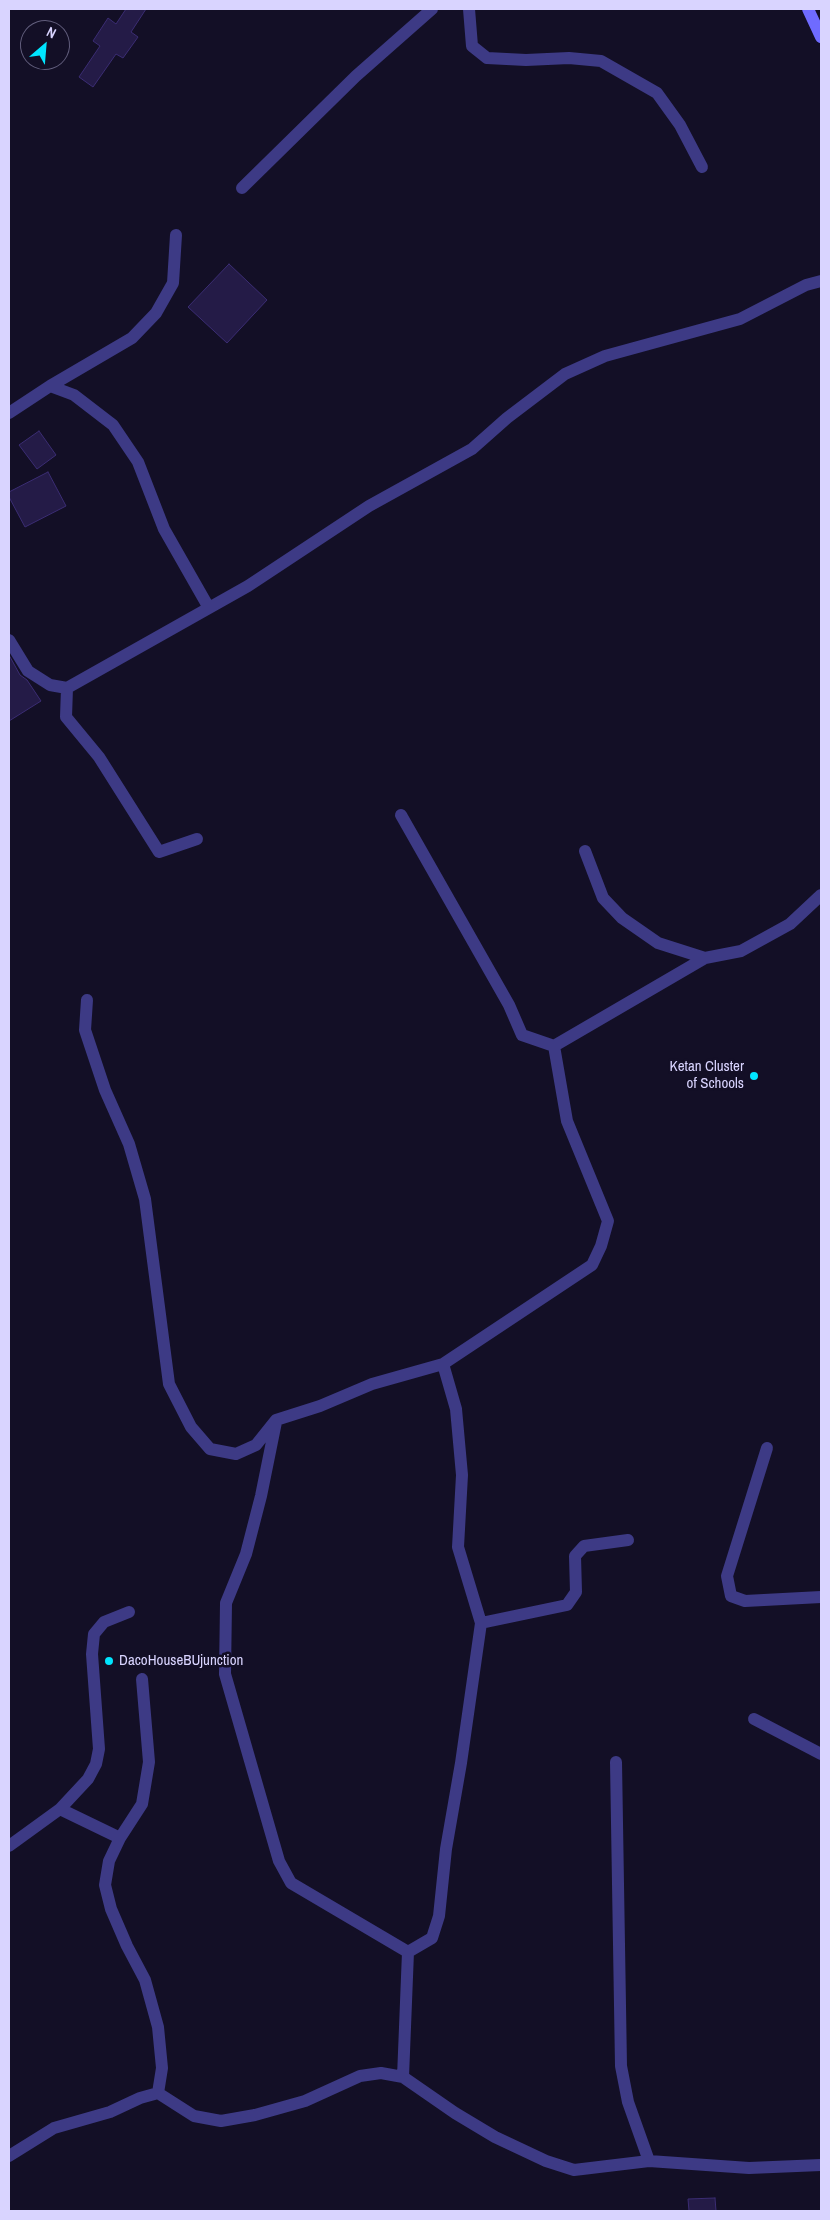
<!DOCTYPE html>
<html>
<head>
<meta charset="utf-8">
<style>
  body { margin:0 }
  #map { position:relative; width:830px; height:2220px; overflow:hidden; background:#130f26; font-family:"Archivo Narrow",sans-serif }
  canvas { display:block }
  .frame { position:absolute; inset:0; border:10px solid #d9d4ff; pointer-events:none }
  .north { position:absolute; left:20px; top:20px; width:50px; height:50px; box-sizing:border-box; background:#130f26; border:1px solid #625e7d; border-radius:50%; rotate:27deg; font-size:14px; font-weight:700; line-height:20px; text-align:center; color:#d9d4ff }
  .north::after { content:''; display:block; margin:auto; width:18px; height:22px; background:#00e5ff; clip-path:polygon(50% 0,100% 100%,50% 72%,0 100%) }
</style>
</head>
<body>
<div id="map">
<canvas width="830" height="2220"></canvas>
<div class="frame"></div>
<div class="north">N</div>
</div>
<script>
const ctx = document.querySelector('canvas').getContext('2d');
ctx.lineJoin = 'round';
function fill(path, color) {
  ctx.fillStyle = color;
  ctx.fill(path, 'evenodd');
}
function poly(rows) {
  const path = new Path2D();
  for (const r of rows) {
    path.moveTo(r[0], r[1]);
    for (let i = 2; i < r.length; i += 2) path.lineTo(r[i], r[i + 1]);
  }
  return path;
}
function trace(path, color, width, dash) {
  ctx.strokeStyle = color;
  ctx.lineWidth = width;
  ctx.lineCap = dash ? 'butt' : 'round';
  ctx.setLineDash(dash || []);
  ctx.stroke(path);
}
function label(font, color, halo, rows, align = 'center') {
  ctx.font = font + ' "Archivo Narrow",sans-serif';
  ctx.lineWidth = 5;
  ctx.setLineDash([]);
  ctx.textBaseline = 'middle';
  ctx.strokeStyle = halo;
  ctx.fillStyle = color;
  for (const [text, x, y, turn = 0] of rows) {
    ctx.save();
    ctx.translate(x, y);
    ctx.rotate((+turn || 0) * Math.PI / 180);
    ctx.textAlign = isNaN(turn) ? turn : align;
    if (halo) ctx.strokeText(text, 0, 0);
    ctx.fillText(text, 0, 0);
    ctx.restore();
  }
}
const building = poly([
  [126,9,146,9,131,32,138,37,123,58,116,54,93,87,79,77,100,46,93,41,108,18,116,24,126,9],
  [229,264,267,300,227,343,188,307,229,264],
  [39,431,56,455,37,469,19,445,39,431],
  [48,472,66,506,25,527,9,497,9,492,48,472],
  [9,655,20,675,27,680,41,701,9,721,9,655],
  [715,2198,716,2211,689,2211,688,2199,715,2198]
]);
const street = poly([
  [469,9,472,46,487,58,526,60,569,58,601,61,657,93,680,125,702,167],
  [242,188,356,76,432,9],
  [50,386,132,338,156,313,173,283,176,235],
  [9,413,50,386,74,395,113,425,138,462,164,529,209,608],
  [9,640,28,671,50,685,67,688,248,586,369,506,472,449,507,418,565,374,605,356,740,319,806,285,821,281],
  [67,688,66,717,99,757,159,852,197,839],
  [585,851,603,898,622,918,658,943,705,958,741,951,790,924,821,895],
  [87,1000,85,1030,105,1090,129,1144,145,1199,169,1384,191,1427,210,1449,236,1454,256,1445,276,1420,320,1406,372,1384,443,1364,592,1265,601,1246,608,1221,567,1121,554,1046,522,1035,509,1005,401,815],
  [554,1046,705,958],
  [276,1422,261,1496,246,1554,226,1603,225,1674,279,1861,291,1883,408,1952],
  [767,1448,727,1576,731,1596,745,1601,821,1597],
  [481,1623,567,1605,576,1592,575,1556,584,1546,628,1540],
  [142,1679,149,1762,142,1804,120,1838,109,1861,105,1885,111,1909,127,1946,145,1980,158,2027,162,2068,158,2093],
  [754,1719,821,1754],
  [616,1762,621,2066,628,2102,649,2161],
  [60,1809,120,1838],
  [9,1846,60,1809,88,1779,96,1764,99,1749,92,1654,94,1634,104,1622,129,1612],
  [408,1952,432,1938,439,1916,446,1849,461,1763,481,1623,458,1547,462,1475,456,1409,443,1364],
  [403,2077,408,1952],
  [9,2156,54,2128,110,2112,140,2098,158,2093,194,2116,221,2121,255,2115,305,2101,360,2076,381,2073,403,2077,455,2113,495,2137,546,2161,574,2170,649,2161,749,2168,821,2165]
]);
const secondary = poly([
  [808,9,821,37]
]);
const markers = [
  [754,1076,5,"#00e5ff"],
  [109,1661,5,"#00e5ff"]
];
const poiNames = [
  ["Ketan Cluster",744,1067],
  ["of Schools",744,1084],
  ["DacoHouseBUjunction",119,1661,"left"]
];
fill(building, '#241b47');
trace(building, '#3b2d73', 1);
trace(street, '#3d3a85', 12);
trace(secondary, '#6f6bff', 12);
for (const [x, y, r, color] of markers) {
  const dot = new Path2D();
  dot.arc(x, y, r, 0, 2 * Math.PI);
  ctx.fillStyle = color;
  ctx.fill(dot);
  trace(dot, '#130f26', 2);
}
label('15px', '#d9d4ff', '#130f26', poiNames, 'right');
</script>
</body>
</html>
